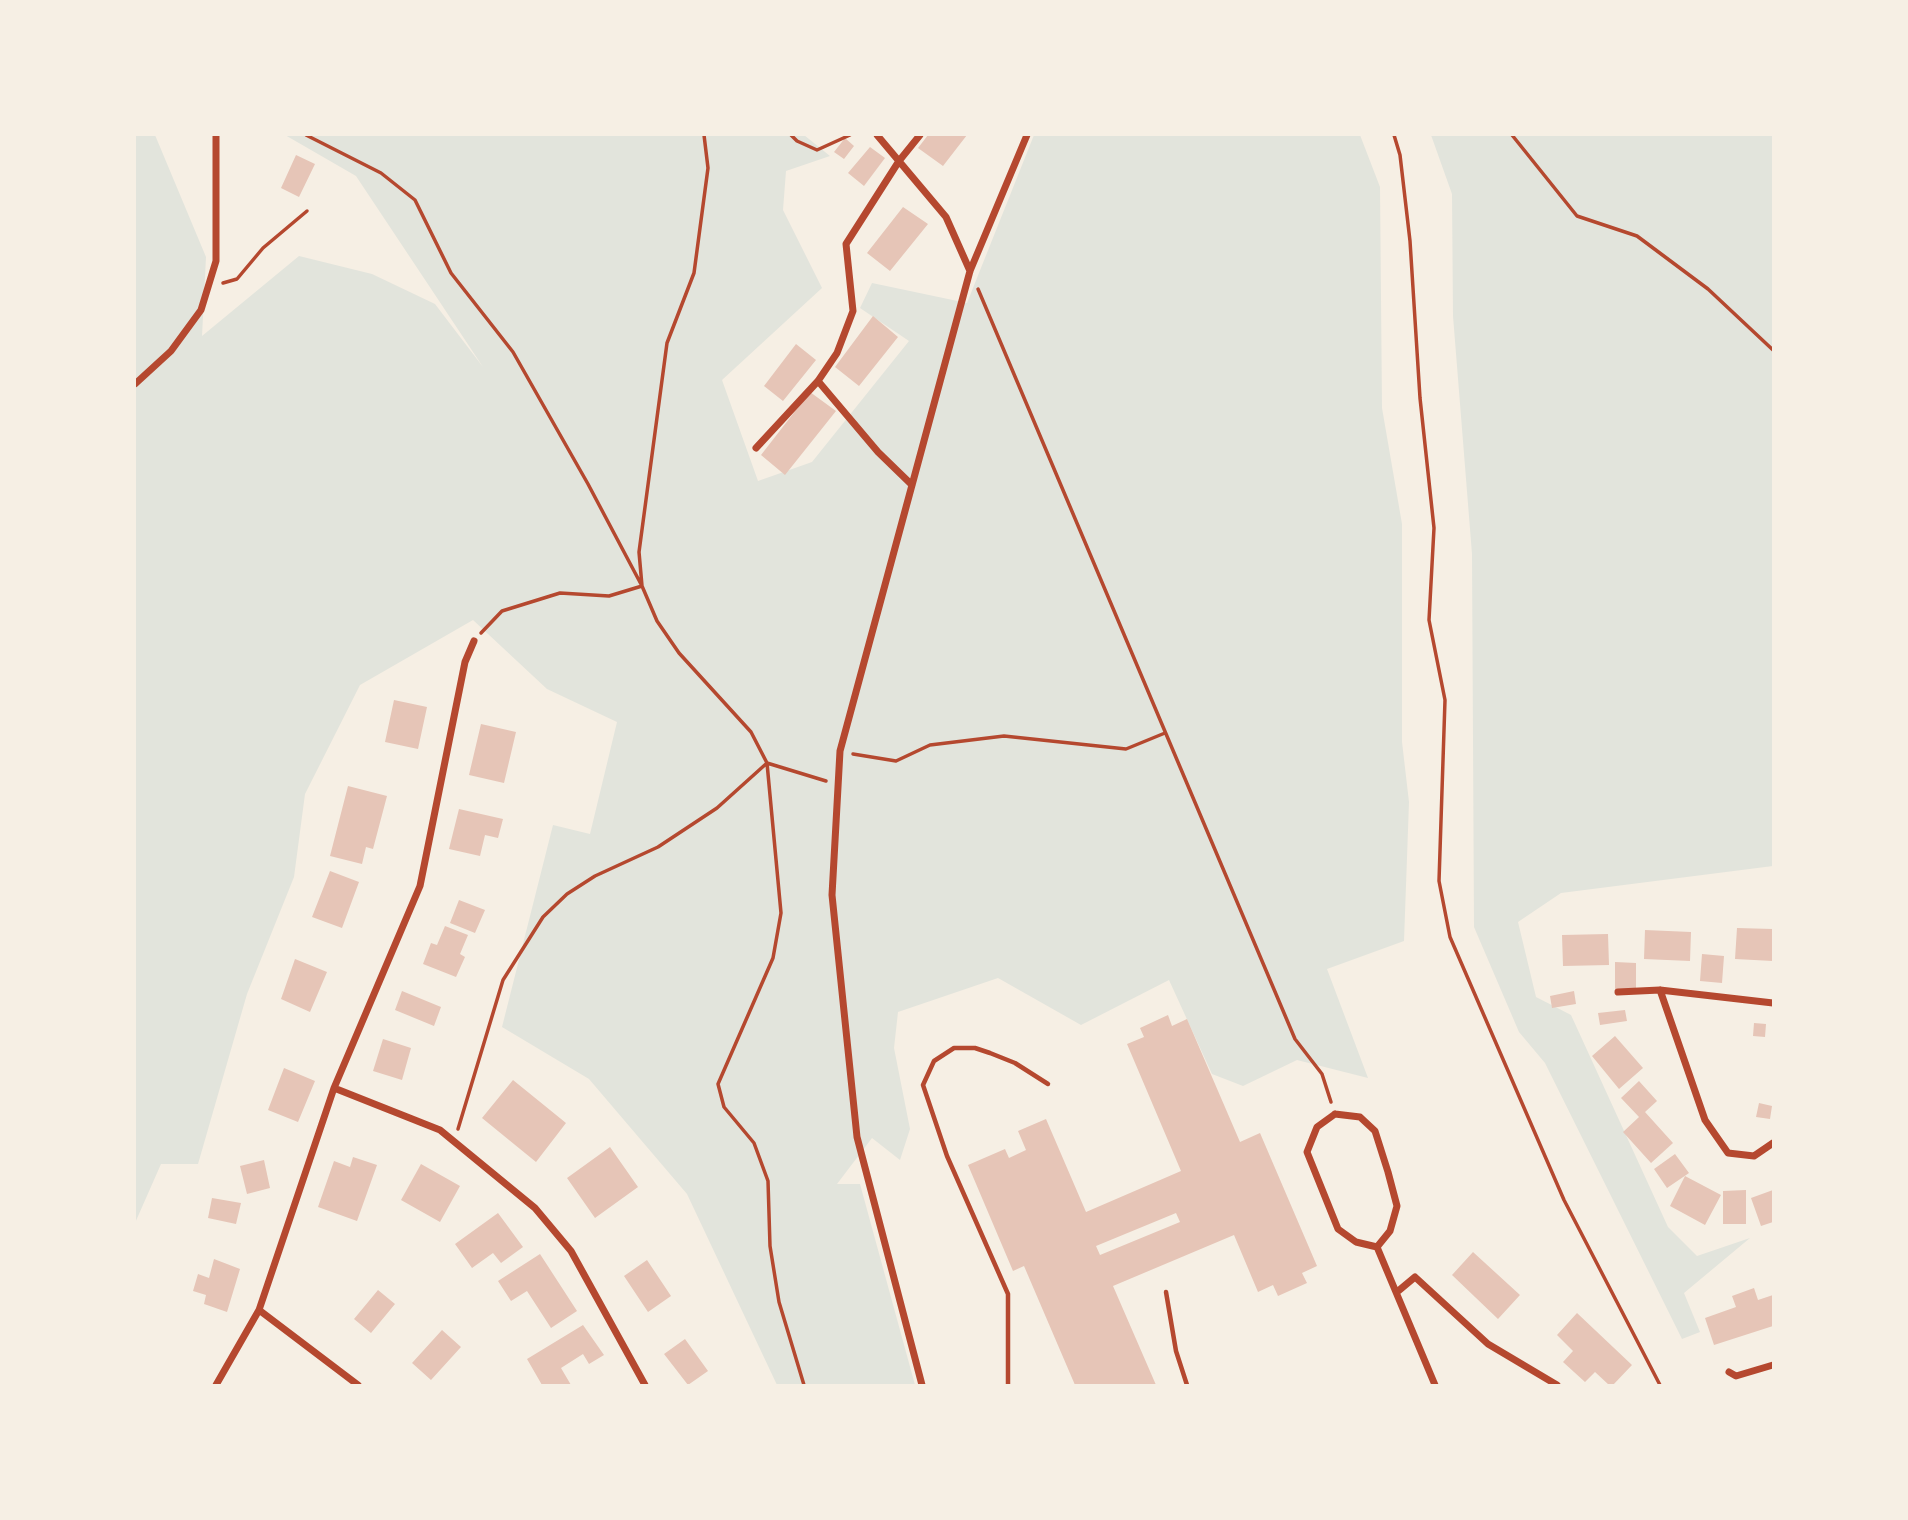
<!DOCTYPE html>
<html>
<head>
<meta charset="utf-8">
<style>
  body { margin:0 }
  #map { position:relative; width:1908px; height:1520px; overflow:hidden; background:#f6efe4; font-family:Raleway,sans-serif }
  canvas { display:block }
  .frame { position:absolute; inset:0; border:136px solid #f6efe4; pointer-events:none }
</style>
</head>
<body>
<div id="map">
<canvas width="1908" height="1520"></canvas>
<div class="frame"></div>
</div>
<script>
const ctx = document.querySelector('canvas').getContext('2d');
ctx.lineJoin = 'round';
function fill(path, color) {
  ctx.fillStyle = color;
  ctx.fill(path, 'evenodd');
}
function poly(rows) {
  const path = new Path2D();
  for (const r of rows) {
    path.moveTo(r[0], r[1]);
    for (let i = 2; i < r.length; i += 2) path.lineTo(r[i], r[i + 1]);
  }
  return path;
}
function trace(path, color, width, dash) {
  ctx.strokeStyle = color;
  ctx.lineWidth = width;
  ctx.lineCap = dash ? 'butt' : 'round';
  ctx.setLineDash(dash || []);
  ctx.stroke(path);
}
const green = poly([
  [135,135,155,135,206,257,202,336,299,256,372,274,435,304,483,367,356,176,285,135,804,135,830,156,786,171,783,210,822,288,722,380,758,481,812,462,909,341,860,308,872,283,967,303,1034,135,1360,135,1380,187,1382,408,1402,524,1402,742,1409,802,1404,941,1327,969,1368,1078,1297,1060,1243,1086,1212,1074,1169,980,1081,1025,998,978,898,1012,894,1048,910,1129,900,1160,872,1138,837,1184,860,1184,915,1385,777,1385,687,1194,589,1079,502,1027,553,825,590,834,617,722,547,689,473,620,360,685,305,794,294,877,247,994,198,1164,161,1164,135,1223],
  [1431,135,1773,135,1773,866,1561,893,1518,922,1536,997,1571,1015,1668,1227,1697,1256,1750,1238,1684,1293,1700,1332,1682,1339,1545,1063,1519,1032,1474,927,1472,554,1453,316,1452,194]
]);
const building = poly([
  [928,135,967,135,943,166,918,148],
  [845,138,854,146,844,159,834,152],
  [870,147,885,158,864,186,848,173],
  [296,155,315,164,299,197,281,188],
  [903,207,928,224,890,271,867,253],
  [873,316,898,337,859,386,835,367],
  [796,344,816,360,783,401,764,386],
  [810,392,836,411,785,475,761,455],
  [394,700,427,707,418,749,385,742],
  [481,724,516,732,504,783,469,775],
  [348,786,387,796,373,849,366,847,362,864,330,856],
  [459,809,503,819,498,838,485,835,480,856,449,849],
  [330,871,359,882,342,928,312,917],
  [459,900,485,910,475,933,450,923],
  [445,926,468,935,460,954,465,957,456,977,423,964,431,943,437,945],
  [1737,928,1773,929,1773,961,1735,959],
  [1645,930,1691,932,1690,961,1644,959],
  [1608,934,1609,965,1563,966,1562,935],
  [1702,954,1724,956,1722,983,1700,981],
  [295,959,327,972,310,1012,281,999],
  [1615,962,1636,963,1636,991,1615,990],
  [402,991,441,1007,434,1026,395,1010],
  [1574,991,1576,1004,1552,1008,1550,996],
  [1625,1010,1627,1021,1600,1025,1598,1013],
  [1168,1015,1172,1026,1187,1019,1240,1142,1260,1133,1317,1266,1302,1273,1307,1283,1278,1296,1273,1285,1258,1292,1234,1235,1113,1286,1156,1385,1075,1385,1024,1266,1013,1271,968,1165,1005,1149,1009,1158,1026,1150,1018,1131,1046,1119,1086,1212,1181,1171,1127,1044,1144,1037,1140,1028],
  [1176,1213,1180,1222,1100,1255,1096,1246],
  [1754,1023,1766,1024,1765,1037,1753,1036],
  [1615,1036,1643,1068,1619,1089,1592,1056],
  [383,1039,411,1048,402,1080,373,1071],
  [284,1068,315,1081,298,1122,268,1110],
  [513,1080,566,1123,536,1162,482,1118],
  [1639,1081,1657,1101,1645,1112,1673,1143,1651,1163,1623,1132,1639,1117,1621,1098],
  [1759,1103,1772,1106,1770,1119,1756,1117],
  [610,1147,638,1187,595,1218,567,1178],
  [1675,1154,1689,1173,1667,1188,1654,1169],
  [353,1157,377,1165,357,1221,318,1207,334,1161,350,1167],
  [264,1160,270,1188,247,1194,240,1166],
  [421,1164,460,1186,440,1222,401,1200],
  [1685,1176,1721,1195,1705,1225,1670,1206],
  [1746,1190,1746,1224,1723,1224,1723,1191],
  [1773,1190,1773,1222,1761,1226,1751,1198],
  [212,1198,241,1203,236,1224,208,1218],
  [498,1213,523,1247,501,1263,493,1253,472,1268,455,1244],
  [1473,1252,1520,1295,1498,1319,1452,1275],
  [540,1254,577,1311,551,1328,527,1291,511,1301,498,1281],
  [214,1259,240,1269,227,1312,204,1304,206,1295,193,1291,198,1274,209,1278],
  [647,1260,671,1296,648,1312,624,1276],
  [1754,1288,1758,1300,1773,1295,1773,1326,1714,1345,1705,1318,1736,1307,1732,1296],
  [378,1290,395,1304,371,1333,354,1319],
  [1577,1313,1632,1365,1613,1385,1609,1385,1595,1372,1585,1382,1563,1362,1573,1351,1557,1335],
  [583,1325,604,1355,589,1364,583,1354,561,1368,571,1385,542,1385,527,1359],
  [442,1330,461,1347,431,1380,412,1363],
  [685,1339,708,1371,688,1385,664,1354]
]);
const path = poly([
  [306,135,381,173,415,200,451,273,513,352,588,484,642,586,609,596,560,593,502,611,481,633],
  [704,135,708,168,694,273,667,343,639,552,642,586,657,621,679,653,751,732,767,763,781,913,773,958,718,1084,724,1107,754,1143,768,1181,770,1246,779,1302,804,1385],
  [791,135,797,141,817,150,850,135],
  [1394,135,1400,155,1410,241,1420,398,1434,528,1429,620,1445,700,1439,881,1450,937,1564,1200,1660,1385],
  [1512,135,1577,216,1637,236,1708,289,1773,350],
  [223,283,237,279,263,248,307,211],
  [978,289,1295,1039,1322,1074,1331,1102],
  [853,754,896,761,930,745,1004,736,1126,749,1165,733],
  [458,1129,503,980,543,917,567,894,595,876,658,847,717,808,767,763,826,781]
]);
const service = poly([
  [1166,1292,1176,1351,1187,1385],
  [1008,1385,1008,1294,947,1156,923,1085,934,1061,954,1048,975,1048,990,1053,1015,1063,1048,1084]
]);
const minor = poly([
  [877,135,946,217,970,271],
  [818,381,878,452,912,485],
  [135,384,171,351,201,310,216,261,216,135],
  [756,448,818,381,837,353,853,311,846,244,899,161,920,135],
  [1660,990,1705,1120,1728,1153,1754,1156,1773,1143],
  [1618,992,1660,990,1773,1003],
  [334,1088,440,1130,535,1208,571,1251,645,1385],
  [1335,1114,1360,1117,1375,1131,1388,1172,1397,1206,1390,1231,1377,1247,1356,1242,1338,1229,1307,1152,1317,1127,1335,1114],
  [1377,1247,1435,1385],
  [1397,1292,1415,1277,1488,1344,1557,1385],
  [259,1310,358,1385],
  [1729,1372,1736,1376,1773,1365],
  [216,1385,259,1310,334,1088,420,886,465,662,474,641],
  [922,1385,857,1137,832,895,840,751,970,271,1027,135]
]);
fill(green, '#e2e4dc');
fill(building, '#e6c5b7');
trace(path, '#b5482f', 3.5);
trace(service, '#b5482f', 4.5);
trace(minor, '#b5482f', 7);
</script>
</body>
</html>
